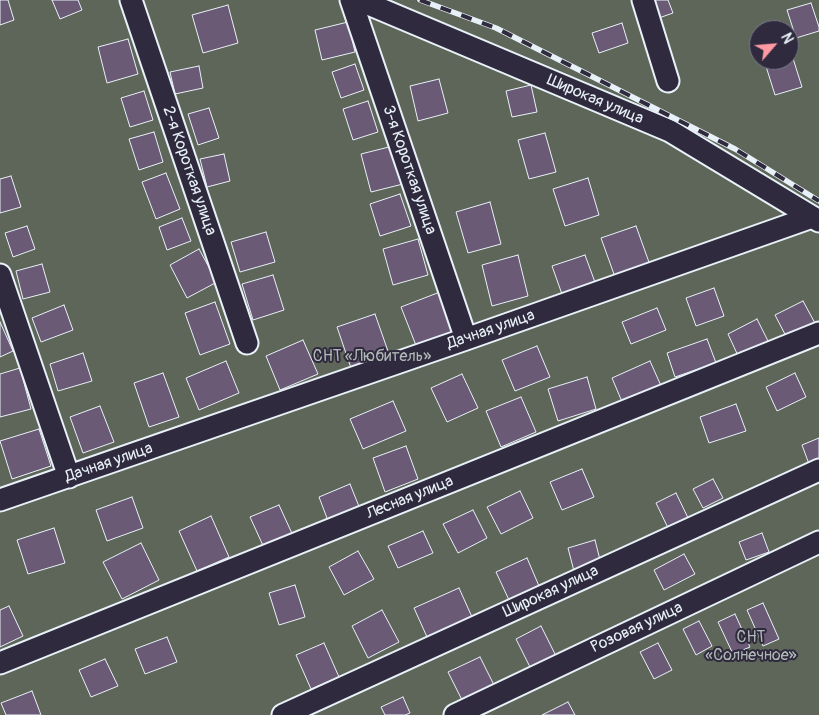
<!DOCTYPE html>
<html>
<head>
<meta charset="utf-8">
<style>
  body { margin:0 }
  #map { position:relative; width:819px; height:715px; overflow:hidden; background:#3b3448; font-family:Pangolin,sans-serif }
  canvas { display:block }
  .north { position:absolute; left:749px; top:20px; width:50px; height:50px; box-sizing:border-box; background:#2f2a3d; border:1px solid #797a88; border-radius:50%; rotate:63deg; font-size:14px; font-weight:700; line-height:20px; text-align:center; color:#e8f1f8 }
  .north::after { content:''; display:block; margin:auto; width:18px; height:22px; background:#ff9aa2; clip-path:polygon(50% 0,100% 100%,50% 72%,0 100%) }
</style>
</head>
<body>
<div id="map">
<canvas width="819" height="715"></canvas>
<div class="north">N</div>
</div>
<script>
const ctx = document.querySelector('canvas').getContext('2d');
ctx.lineJoin = 'round';
function fill(path, color) {
  ctx.fillStyle = color;
  ctx.fill(path, 'evenodd');
}
function poly(rows) {
  const path = new Path2D();
  for (const r of rows) {
    path.moveTo(r[0], r[1]);
    for (let i = 2; i < r.length; i += 2) path.lineTo(r[i], r[i + 1]);
  }
  return path;
}
function trace(path, color, width, dash) {
  ctx.strokeStyle = color;
  ctx.lineWidth = width;
  ctx.lineCap = dash ? 'butt' : 'round';
  ctx.setLineDash(dash || []);
  ctx.stroke(path);
}
function label(font, color, halo, rows, align = 'center') {
  ctx.font = font + ' Pangolin,sans-serif';
  ctx.lineWidth = 4;
  ctx.setLineDash([]);
  ctx.textBaseline = 'middle';
  ctx.strokeStyle = halo;
  ctx.fillStyle = color;
  for (const [text, x, y, turn = 0] of rows) {
    ctx.save();
    ctx.translate(x, y);
    ctx.rotate((+turn || 0) * Math.PI / 180);
    ctx.textAlign = isNaN(turn) ? turn : align;
    if (halo) ctx.strokeText(text, 0, 0);
    ctx.fillText(text, 0, 0);
    ctx.restore();
  }
}
const green = poly([
  [0,0,819,0,819,715,0,715],
  [759,30,789,30,789,60,759,60]
]);
const building = poly([
  [0,0,8,0,14,20,0,25,0,0],
  [52,0,78,0,82,10,60,19,52,0],
  [649,0,668,0,673,13,656,19,649,0],
  [811,3,819,27,819,31,796,38,787,10,811,3],
  [228,5,238,43,203,53,192,15,228,5],
  [348,22,355,52,322,60,315,30,348,22],
  [622,23,628,43,599,53,592,33,622,23],
  [128,39,138,74,107,83,98,47,128,39],
  [789,52,791,52,802,87,775,95,764,60,789,60,789,52],
  [355,64,364,90,341,98,332,72,355,64],
  [199,66,203,88,175,94,170,72,199,66],
  [439,79,448,113,418,121,410,86,439,79],
  [531,85,537,112,512,117,506,91,531,85],
  [144,91,153,120,130,127,121,98,144,91],
  [368,101,378,132,353,140,343,109,368,101],
  [209,108,219,138,198,145,188,114,209,108],
  [154,132,163,162,139,170,129,139,154,132],
  [545,133,556,172,529,179,518,140,545,133],
  [393,146,403,184,371,192,361,154,393,146],
  [224,154,230,181,207,187,200,159,224,154],
  [166,173,180,209,156,219,142,182,166,173],
  [11,176,21,207,0,213,0,179,11,176],
  [588,178,599,215,565,226,553,189,588,178],
  [400,194,411,226,380,236,370,204,400,194],
  [490,202,501,244,468,253,456,212,490,202],
  [182,218,191,241,167,250,159,227,182,218],
  [27,226,35,249,13,257,5,233,27,226],
  [636,226,650,265,615,277,601,238,636,226],
  [266,232,275,262,240,272,231,242,266,232],
  [418,239,428,275,393,285,383,249,418,239],
  [199,249,217,282,187,298,170,265,199,249],
  [518,255,528,296,492,306,482,265,518,255],
  [585,255,596,285,563,297,552,266,585,255],
  [42,264,50,292,23,299,16,271,42,264],
  [273,275,284,310,253,320,242,284,273,275],
  [714,288,724,316,696,326,686,298,714,288],
  [440,292,456,333,417,348,401,307,440,292],
  [803,301,816,325,788,340,775,315,803,301],
  [215,302,230,344,200,355,185,313,215,302],
  [64,305,73,330,41,342,32,318,64,305],
  [657,308,666,330,631,344,622,322,657,308],
  [375,314,389,354,351,368,337,327,375,314],
  [757,319,770,345,740,360,728,334,757,319],
  [0,322,13,351,0,357,0,322],
  [707,339,716,363,675,377,667,353,707,339],
  [303,340,318,374,280,390,266,356,303,340],
  [537,346,550,377,515,391,502,360,537,346],
  [83,353,92,381,58,391,50,364,83,353],
  [226,361,239,393,199,410,186,378,226,361],
  [650,361,662,388,623,404,612,378,650,361],
  [20,368,31,409,0,417,0,374,20,368],
  [163,373,179,417,149,427,134,383,163,373],
  [795,373,806,397,777,411,766,387,795,373],
  [462,374,478,408,447,422,431,388,462,374],
  [587,377,596,409,558,421,548,389,587,377],
  [521,397,536,432,501,447,486,411,521,397],
  [393,401,406,431,363,449,350,419,393,401],
  [736,404,746,431,709,443,700,417,736,404],
  [100,406,114,442,83,453,70,417,100,406],
  [39,429,51,466,12,479,0,441,39,429],
  [819,438,819,461,809,464,802,445,819,438],
  [406,446,418,479,385,492,373,458,406,446],
  [582,469,594,497,562,510,550,482,582,469],
  [713,479,723,498,703,508,693,489,713,479],
  [350,484,362,514,330,526,319,497,350,484],
  [520,491,533,518,501,534,487,507,520,491],
  [676,493,690,522,670,532,656,503,676,493],
  [132,497,143,528,107,541,96,510,132,497],
  [279,505,295,540,266,552,250,517,279,505],
  [473,510,487,538,458,553,443,524,473,510],
  [211,516,229,557,197,571,179,531,211,516],
  [54,528,65,563,28,574,17,540,54,528],
  [423,531,433,553,398,568,388,546,423,531],
  [762,533,769,552,746,560,739,542,762,533],
  [595,540,601,564,574,571,568,548,595,540],
  [141,543,159,580,122,599,103,562,141,543],
  [358,551,374,579,344,595,329,567,358,551],
  [684,554,695,574,664,590,654,570,684,554],
  [527,558,539,586,509,600,496,572,527,558],
  [295,585,305,617,279,625,269,593,295,585],
  [459,588,472,617,427,637,414,608,459,588],
  [763,603,779,639,763,646,747,610,763,603],
  [9,606,23,636,0,647,0,610,9,606],
  [382,610,399,642,368,658,352,626,382,610],
  [735,614,750,647,733,654,718,622,735,614],
  [699,621,712,646,696,655,683,629,699,621],
  [541,626,558,660,533,673,516,639,541,626],
  [167,637,177,662,145,674,135,649,167,637],
  [324,643,339,677,311,689,296,655,324,643],
  [658,643,672,670,654,679,640,652,658,643],
  [480,657,494,685,462,700,448,672,480,657],
  [105,659,118,686,91,697,79,670,105,659],
  [32,691,41,715,6,715,1,703,32,691],
  [403,697,410,713,405,715,385,715,381,707,403,697],
  [568,702,575,715,542,715,568,702]
]);
const minor = poly([
  [131,0,247,343],
  [351,0,466,339],
  [359,0,670,131,819,221],
  [643,0,668,81],
  [0,275,69,477],
  [0,500,466,339,812,217],
  [0,663,819,333],
  [283,715,819,470],
  [455,715,819,542]
]);
const rail = poly([
  [420,0,496,28,591,76,735,149,819,201]
]);
const streetNames = [
  ["Широкая улица",595,100,23],
  ["3-я Короткая улица",409,170,71],
  ["2-я Короткая улица",189,171,71],
  ["Дачная улица",491,330,-19],
  ["Дачная улица",109,463,-19],
  ["Лесная улица",410,498,-22],
  ["Широкая улица",551,592,-25],
  ["Розовая улица",637,628,-25]
];
const parkNames = [
  ["СНТ «Любитель»",372,357],
  ["СНТ",751,638],
  ["«Солнечное»",751,656]
];
fill(green, '#5e6659');
fill(building, '#6a5a75');
trace(building, '#e8f1f8', 1);
trace(minor, '#e8f1f8', 25);
trace(minor, '#2f2a3d', 21);
trace(rail, '#e8f1f8', 5.5);
trace(rail, '#2f2a3d', 4, [11]);
label('16px', '#e8f1f8', '#2f2a3d', streetNames);
label('16px', '#b1b9b8', '#2f2a3d', parkNames);
</script>
</body>
</html>
